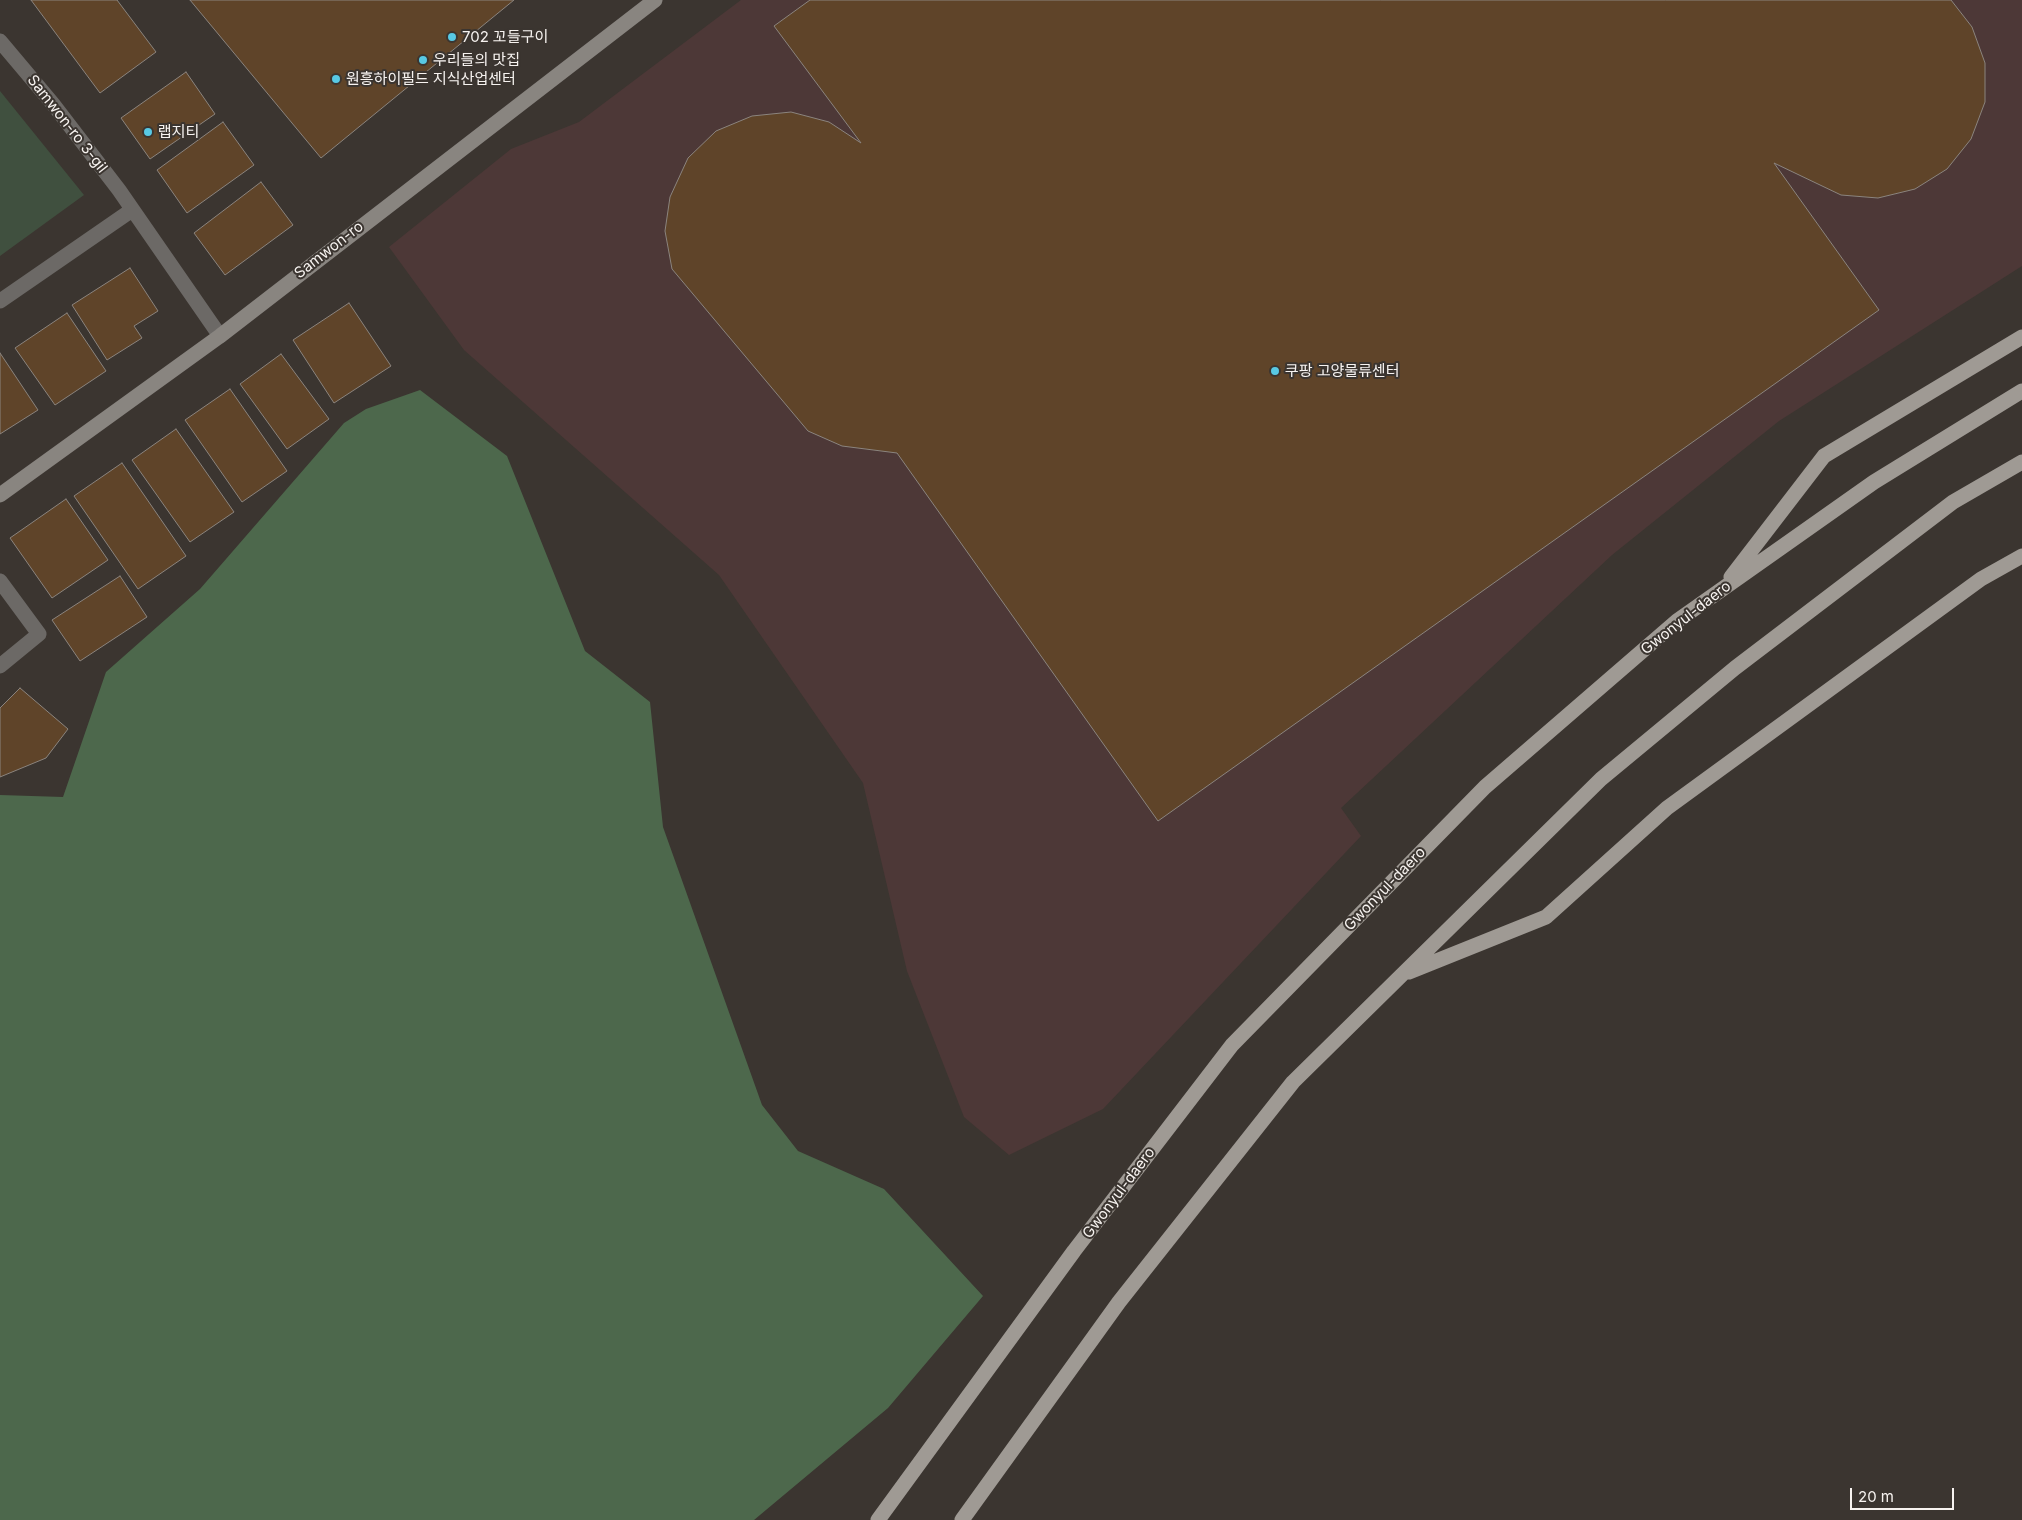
<!DOCTYPE html>
<html>
<head>
<meta charset="utf-8">
<style>
  body { margin:0 }
  #map { position:relative; width:2022px; height:1520px; overflow:hidden; background:#3b3530; font-family:Inter,sans-serif }
  canvas { display:block }
  .scale { position:absolute; left:1850px; top:1488px; width:104px; height:22px; box-sizing:border-box; border:2px solid #f7f3f0; border-top:0; padding-left:6px; font-size:15px; line-height:18px; white-space:nowrap; color:#f7f3f0; -webkit-text-stroke:4px #3b3530; paint-order:stroke }
</style>
</head>
<body>
<div id="map">
<canvas width="2022" height="1520"></canvas>
<div class="scale">20 m</div>
</div>
<script>
const ctx = document.querySelector('canvas').getContext('2d');
ctx.lineJoin = 'round';
function fill(path, color) {
  ctx.fillStyle = color;
  ctx.fill(path, 'evenodd');
}
function poly(rows) {
  const path = new Path2D();
  for (const r of rows) {
    path.moveTo(r[0], r[1]);
    for (let i = 2; i < r.length; i += 2) path.lineTo(r[i], r[i + 1]);
  }
  return path;
}
function trace(path, color, width, dash) {
  ctx.strokeStyle = color;
  ctx.lineWidth = width;
  ctx.lineCap = dash ? 'butt' : 'round';
  ctx.setLineDash(dash || []);
  ctx.stroke(path);
}
function label(font, color, halo, rows, align = 'center') {
  ctx.font = font + ' Inter,"Noto Sans KR",sans-serif';
  ctx.lineWidth = 4;
  ctx.setLineDash([]);
  ctx.textBaseline = 'middle';
  ctx.strokeStyle = halo;
  ctx.fillStyle = color;
  for (const [text, x, y, turn = 0] of rows) {
    ctx.save();
    ctx.translate(x, y);
    ctx.rotate((+turn || 0) * Math.PI / 180);
    ctx.textAlign = isNaN(turn) ? turn : align;
    if (halo) ctx.strokeText(text, 0, 0);
    ctx.fillText(text, 0, 0);
    ctx.restore();
  }
}
const industrial = poly([
  [741,0,2022,0,2022,266,1779,421,1612,555,1341,808,1361,836,1103,1109,1009,1155,964,1117,907,971,863,783,719,575,464,350,389,247,511,149,579,122]
]);
const green = poly([
  [0,91,84,195,0,256]
]);
const forest = poly([
  [420,390,507,456,585,651,650,702,663,827,762,1105,798,1151,884,1189,983,1296,888,1408,754,1520,0,1520,0,795,63,797,106,672,200,589,344,423,366,409]
]);
const building = poly([
  [31,0,117,0,156,52,100,93,31,0],
  [190,0,514,0,321,158,190,0],
  [810,0,1951,0,1972,27,1985,63,1985,102,1971,139,1947,169,1915,189,1878,198,1841,195,1774,163,1879,310,1158,821,897,453,842,446,808,431,672,269,665,231,670,197,688,158,716,131,752,116,791,112,829,122,861,143,774,26,810,0],
  [186,72,215,114,150,159,121,118,186,72],
  [223,122,254,165,187,213,157,170,223,122],
  [261,182,293,225,225,275,194,233,261,182],
  [130,268,158,311,134,326,142,338,107,360,72,305,130,268],
  [349,303,391,366,334,403,293,340,349,303],
  [67,313,106,371,55,405,15,348,67,313],
  [0,353,38,410,0,434,0,353],
  [281,354,329,419,287,449,240,384,281,354],
  [230,389,287,471,242,502,185,420,230,389],
  [176,429,234,512,190,542,132,460,176,429],
  [122,463,186,556,138,589,74,496,122,463],
  [66,499,108,560,52,598,10,538,66,499],
  [120,576,147,617,80,661,52,620,120,576],
  [20,688,68,729,46,758,0,777,0,708,20,688]
]);
const street = poly([
  [0,41,53,104,119,190,220,336],
  [0,301,132,210],
  [0,581,39,634,0,666]
]);
const secondary = poly([
  [0,495,220,336,655,0]
]);
const primary = poly([
  [1731,577,1824,456,2022,337],
  [1409,972,1546,917,1667,808,1981,579,2022,556],
  [878,1520,1074,1251,1232,1045,1485,787,1677,621,1874,482,2022,391],
  [962,1520,1119,1302,1293,1082,1601,779,1735,668,1953,502,2022,462]
]);
const markers = [
  [452,37,5,"#58c9e4"],
  [423,60,5,"#58c9e4"],
  [336,79,5,"#58c9e4"],
  [148,132,5,"#58c9e4"],
  [1275,371,5,"#58c9e4"]
];
const poiNames = [
  ["702 꼬들구이",462,37],
  ["우리들의 맛집",433,60],
  ["원흥하이필드 지식산업센터",346,79],
  ["랩지티",158,132],
  ["쿠팡 고양물류센터",1285,371]
];
const streetNames = [
  ["Samwon-ro 3-gil",67,124,52],
  ["Samwon-ro",329,250,-38],
  ["Gwonyul-daero",1686,618,-38],
  ["Gwonyul-daero",1385,889,-46],
  ["Gwonyul-daero",1119,1193,-53]
];
fill(industrial, '#4d3837');
fill(green, '#40503f');
fill(forest, '#4d684c');
fill(building, '#5f4429');
trace(building, '#8b847e', 1);
trace(street, '#6c6966', 15);
trace(secondary, '#898580', 15);
trace(primary, '#9f9a94', 15);
for (const [x, y, r, color] of markers) {
  const dot = new Path2D();
  dot.arc(x, y, r, 0, 2 * Math.PI);
  ctx.fillStyle = color;
  ctx.fill(dot);
  trace(dot, '#3b3530', 2);
}
label('15px', '#f7f3f0', '#3b3530', poiNames, 'left');
label('15px', '#f7f3f0', '#3b3530', streetNames);
</script>
</body>
</html>
